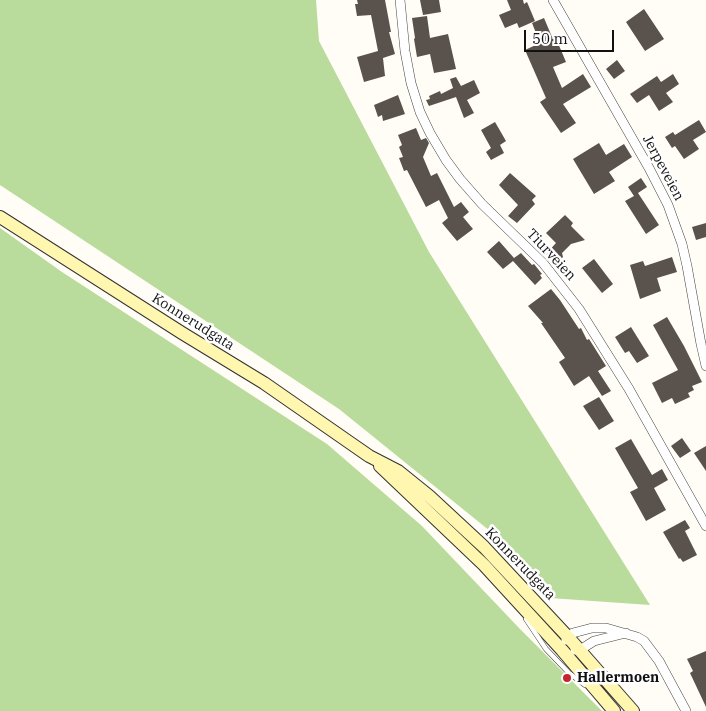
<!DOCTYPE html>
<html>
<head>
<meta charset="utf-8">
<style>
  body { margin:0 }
  #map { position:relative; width:706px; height:711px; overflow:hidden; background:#fffdf5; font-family:"IBM Plex Serif",serif }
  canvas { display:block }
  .scale { position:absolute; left:524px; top:30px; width:90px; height:22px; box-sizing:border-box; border:2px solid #111; border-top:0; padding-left:6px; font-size:15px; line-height:18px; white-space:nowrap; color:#111; -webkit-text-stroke:4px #fff; paint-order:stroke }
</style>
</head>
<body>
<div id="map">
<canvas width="706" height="711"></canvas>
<div class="scale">50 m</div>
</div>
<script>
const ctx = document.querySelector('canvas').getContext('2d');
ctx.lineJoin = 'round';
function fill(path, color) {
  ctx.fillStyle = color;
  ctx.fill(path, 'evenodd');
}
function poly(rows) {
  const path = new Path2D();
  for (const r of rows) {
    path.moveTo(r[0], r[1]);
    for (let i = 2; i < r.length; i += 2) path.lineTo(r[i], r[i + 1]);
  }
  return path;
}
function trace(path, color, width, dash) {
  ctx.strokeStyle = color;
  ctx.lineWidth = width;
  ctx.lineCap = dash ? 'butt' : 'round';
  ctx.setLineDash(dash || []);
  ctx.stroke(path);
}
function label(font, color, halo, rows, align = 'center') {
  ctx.font = font + ' "IBM Plex Serif",serif';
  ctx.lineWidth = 5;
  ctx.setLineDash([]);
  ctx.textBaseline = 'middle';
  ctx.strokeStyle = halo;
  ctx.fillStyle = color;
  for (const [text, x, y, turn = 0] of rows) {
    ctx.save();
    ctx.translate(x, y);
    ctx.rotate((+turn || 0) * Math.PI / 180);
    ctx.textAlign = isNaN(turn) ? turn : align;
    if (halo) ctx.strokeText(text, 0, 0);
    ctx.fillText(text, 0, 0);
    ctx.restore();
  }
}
const forest = poly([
  [0,0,316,0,319,41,429,252,650,605,550,598,490,531,339,409,0,185],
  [0,228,62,272,327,444,422,526,520,629,602,711,0,711]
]);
const building = poly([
  [357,0,385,0,391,32,389,32,395,54,383,58,385,76,364,82,357,57,378,51,371,15,357,16,355,4,358,4],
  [420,0,439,0,441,12,423,15],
  [507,0,523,0,524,4,527,2,535,21,519,28,517,23,505,28,499,15,511,10],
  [644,9,664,39,645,51,626,22],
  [427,16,430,38,448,34,456,69,434,73,430,54,417,57,414,39,415,38,412,18],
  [544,18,552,37,555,36,566,62,553,67,562,88,583,74,591,87,563,104,576,123,561,133,540,102,546,98,525,50,540,43,532,23],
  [617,60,625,71,614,79,606,69],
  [673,74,679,84,666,93,673,102,659,111,649,95,637,103,630,94,657,76,661,82],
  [456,77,461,86,474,80,480,93,467,100,474,113,464,118,456,97,429,106,426,100,430,99,429,96,440,91,441,94,453,88,450,79],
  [398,95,405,114,383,121,382,115,378,117,374,105],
  [699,120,706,132,693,140,699,149,684,159,675,146,672,148,665,137,673,132,675,135],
  [495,122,506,141,500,145,504,153,491,160,486,152,491,148,481,130],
  [416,128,421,140,426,138,429,143,423,157,431,176,437,173,454,207,461,202,469,212,463,217,473,229,457,241,442,223,448,218,439,200,426,207,407,170,404,171,399,158,403,157,399,147,402,145,398,135],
  [599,143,606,155,624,144,632,157,609,172,615,181,594,194,573,159],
  [510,173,536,196,532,200,535,204,517,223,508,216,518,205,499,185],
  [641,178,647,187,638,193,659,225,646,234,625,201,634,196,628,187],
  [565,215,573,223,571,226,585,240,571,244,562,253,563,257,556,264,546,254,556,243,546,233],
  [706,223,706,237,696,240,692,227],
  [499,241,514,258,521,253,532,265,534,264,542,274,540,275,542,278,535,285,513,261,503,269,487,252],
  [672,257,677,272,657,278,661,291,640,299,630,265,643,261,645,266],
  [594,259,613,284,602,293,582,268],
  [551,289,560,300,579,329,581,328,587,340,589,339,606,366,598,371,611,391,602,396,589,376,574,386,559,362,565,358,541,323,543,323,528,306],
  [667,317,684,346,702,382,692,386,694,390,688,393,690,397,675,404,672,398,662,403,652,383,678,370,653,325],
  [631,327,649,356,637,363,629,351,625,353,615,337],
  [599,397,614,421,599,430,583,406],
  [682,438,691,451,680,458,671,446],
  [631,439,652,475,662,469,668,480,654,488,666,510,646,521,630,492,638,488,615,448],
  [706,446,706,471,694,453],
  [685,520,690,528,685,531,697,555,683,562,680,558,679,559,663,532],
  [706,651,706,707,690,673,693,671,687,659]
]);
const service = poly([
  [526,619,546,649,569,673,585,685]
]);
const minor = poly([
  [400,0,405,51,411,83,420,112,430,133,446,160,460,179,482,204,543,263,579,309,629,389,706,526],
  [553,0,649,168,668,205,682,244,687,266,701,344,706,366],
  [566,640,568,637,573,633,592,628,606,628,637,637,644,641,659,661,686,711],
  [575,650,580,650,594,641,626,633]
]);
const secondary = poly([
  [0,217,182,333,264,383,369,456,398,471,429,496,484,547,568,637,633,711],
  [380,466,484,565,562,650,614,711]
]);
const markers = [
  [567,678,5,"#c4262e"]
];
const streetNames = [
  ["Jerpeveien",663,168,62],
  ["Tiurveien",551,255,47],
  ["Konnerudgata",193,322,32],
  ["Konnerudgata",520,564,46]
];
const poiNames = [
  ["Hallermoen",577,678]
];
fill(forest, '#b9dc9c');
fill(building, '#5a524d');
trace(service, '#444', 5.5);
trace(minor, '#444', 10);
trace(secondary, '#333', 14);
trace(service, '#fff', 4.5);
trace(minor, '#fff', 9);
trace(secondary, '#fff6b0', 12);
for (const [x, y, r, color] of markers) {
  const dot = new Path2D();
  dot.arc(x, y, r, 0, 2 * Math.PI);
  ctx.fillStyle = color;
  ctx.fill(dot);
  trace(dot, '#fff', 2);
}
label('14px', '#111', '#fff', streetNames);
label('bold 14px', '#111', '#fff', poiNames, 'left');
</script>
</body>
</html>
